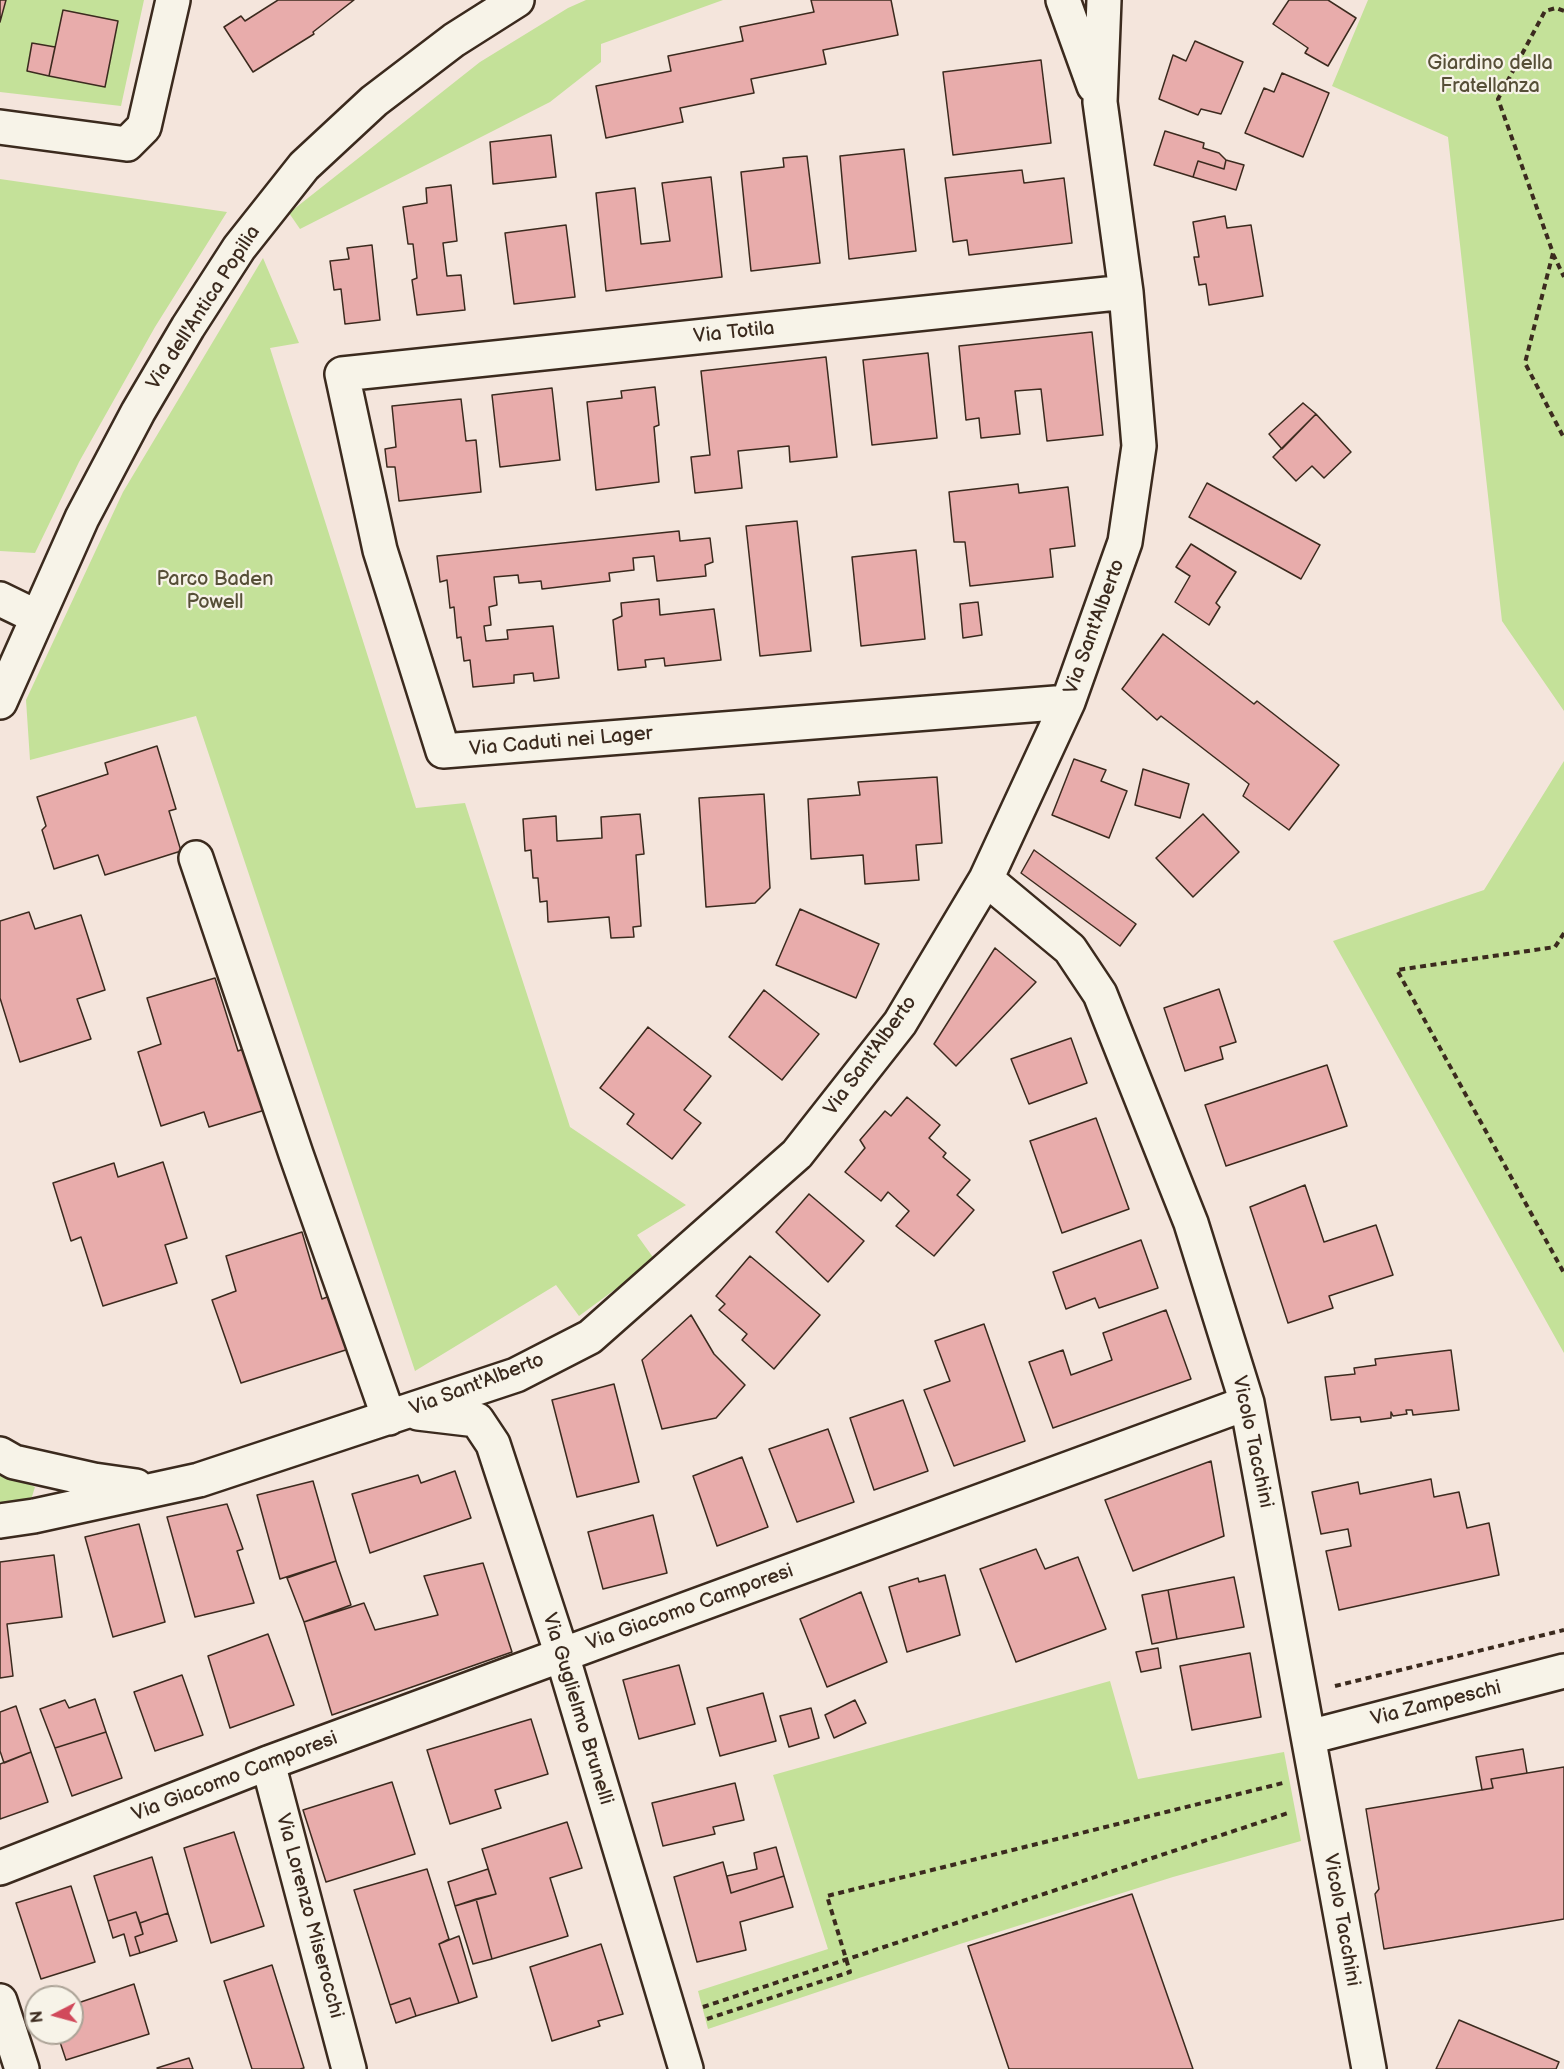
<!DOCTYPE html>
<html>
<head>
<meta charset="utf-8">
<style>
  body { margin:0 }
  #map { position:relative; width:1564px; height:2069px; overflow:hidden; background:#f4e5dc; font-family:"Balsamiq Sans",sans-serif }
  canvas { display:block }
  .north { position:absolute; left:24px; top:1985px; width:60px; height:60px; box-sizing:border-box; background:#f7f3e8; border:2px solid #aca397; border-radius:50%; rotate:264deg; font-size:16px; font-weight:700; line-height:24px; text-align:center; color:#3b2a1e }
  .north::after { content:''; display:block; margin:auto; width:21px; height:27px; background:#d1495b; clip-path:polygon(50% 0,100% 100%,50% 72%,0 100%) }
</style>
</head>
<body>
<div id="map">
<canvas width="1564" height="2069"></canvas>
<div class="north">N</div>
</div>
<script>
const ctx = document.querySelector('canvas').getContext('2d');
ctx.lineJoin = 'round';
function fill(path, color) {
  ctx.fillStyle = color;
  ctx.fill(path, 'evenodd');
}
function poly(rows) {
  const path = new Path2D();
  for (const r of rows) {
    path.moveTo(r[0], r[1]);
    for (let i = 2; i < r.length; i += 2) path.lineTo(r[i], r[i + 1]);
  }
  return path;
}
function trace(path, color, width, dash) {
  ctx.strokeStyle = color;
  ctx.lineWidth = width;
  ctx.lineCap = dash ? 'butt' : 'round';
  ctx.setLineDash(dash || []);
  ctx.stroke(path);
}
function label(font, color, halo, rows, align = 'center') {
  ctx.font = font + ' "Balsamiq Sans",sans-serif';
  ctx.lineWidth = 4.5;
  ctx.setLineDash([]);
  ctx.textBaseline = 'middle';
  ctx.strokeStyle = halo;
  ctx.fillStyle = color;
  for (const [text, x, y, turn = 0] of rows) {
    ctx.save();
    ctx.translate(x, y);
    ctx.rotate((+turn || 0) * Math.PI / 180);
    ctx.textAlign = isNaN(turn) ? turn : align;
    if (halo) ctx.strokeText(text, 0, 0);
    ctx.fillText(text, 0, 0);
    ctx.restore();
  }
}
const green = poly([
  [0,0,144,0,121,106,0,92],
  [586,0,723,0,601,44,601,62,550,102,300,229,289,213,480,62,568,8],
  [1368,0,1564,0,1564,711,1502,621,1448,137,1332,86],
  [0,179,227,212,155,327,79,462,35,553,0,551],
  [263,258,299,343,270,348,416,808,465,803,570,1127,686,1205,637,1235,655,1260,579,1316,556,1285,415,1371,196,716,30,760,26,700,123,492],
  [1564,761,1564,1353,1333,941,1484,890],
  [0,1472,35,1487,30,1503,0,1507],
  [1110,1681,1138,1779,1284,1752,1301,1841,1173,1877,960,1944,708,2029,698,1991,828,1949,773,1775]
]);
const building = poly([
  [0,0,6,0,0,22,0,0],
  [278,0,354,0,313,32,314,34,253,72,224,27,241,16,245,21,278,0],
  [811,0,891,0,898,35,823,50,826,64,751,79,754,93,680,108,683,122,606,138,596,86,671,71,668,56,743,41,740,27,814,12,811,0],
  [1289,0,1328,0,1356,18,1328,66,1305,53,1308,48,1273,24,1289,0],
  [63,10,118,21,105,87,49,76,63,10],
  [1195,41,1243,62,1221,114,1201,109,1198,115,1159,99,1173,55,1186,61,1195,41],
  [32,43,55,47,49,76,27,71,32,43],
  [1041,60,1051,143,953,155,943,72,1041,60],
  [1282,73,1329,93,1303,157,1245,133,1264,88,1274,92,1282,73],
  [1165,131,1204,143,1203,148,1219,153,1226,160,1224,169,1198,161,1193,177,1154,165,1165,131],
  [551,135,556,177,493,184,490,142,551,135],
  [904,149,916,251,849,259,840,156,904,149],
  [807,156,820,263,751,271,741,172,784,167,783,158,807,156],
  [1226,160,1244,165,1236,190,1193,177,1198,161,1224,169,1226,160],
  [1022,170,1024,183,1064,178,1072,243,969,255,967,240,953,242,945,178,1022,170],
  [711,177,722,277,606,291,596,193,635,188,641,244,670,241,662,183,711,177],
  [451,185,457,241,443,243,447,276,461,275,465,310,417,315,412,280,417,278,413,244,408,244,403,207,427,203,426,188,451,185],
  [1225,216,1227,228,1251,225,1263,296,1209,305,1206,284,1199,285,1194,257,1199,257,1193,222,1225,216],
  [566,225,575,297,514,304,505,233,566,225],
  [372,245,380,320,345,324,341,289,334,290,330,261,349,259,347,248,372,245],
  [1092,332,1103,435,1047,441,1041,389,1015,391,1020,434,981,438,979,418,966,420,959,346,1092,332],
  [928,353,937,438,872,445,863,360,928,353],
  [826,357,837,457,790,462,789,446,738,451,742,488,695,493,691,457,710,455,701,371,826,357],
  [655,387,659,425,654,427,659,482,596,490,587,402,622,398,621,391,655,387],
  [552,388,560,460,500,467,492,395,552,388],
  [461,399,466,441,476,440,481,492,399,501,395,467,387,467,385,449,396,447,392,406,461,399],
  [1303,403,1316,414,1282,449,1269,434,1303,403],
  [1316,414,1351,452,1324,478,1312,466,1296,481,1273,457,1316,414],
  [1207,483,1320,545,1301,579,1189,517,1207,483],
  [1018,484,1019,493,1068,487,1075,546,1050,549,1053,577,970,586,965,542,954,542,949,492,1018,484],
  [797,521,811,651,760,656,746,526,797,521],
  [679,531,680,541,710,538,713,562,705,565,706,576,657,581,654,556,633,558,634,570,609,573,610,581,542,589,541,581,519,583,518,575,494,577,497,605,489,607,491,625,484,626,486,641,508,639,507,630,553,626,559,678,534,681,533,673,514,675,514,683,473,687,470,660,464,661,461,637,457,638,454,607,450,608,447,580,440,582,437,556,679,531],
  [1191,544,1236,572,1216,603,1220,607,1209,625,1175,602,1190,576,1176,567,1191,544],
  [916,550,925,639,861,646,852,557,916,550],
  [659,599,660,615,714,609,721,660,665,666,664,658,645,660,646,667,618,670,613,620,622,616,621,603,659,599],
  [978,602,982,635,963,638,960,604,978,602],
  [1163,634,1254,704,1257,701,1339,765,1289,830,1243,796,1249,784,1161,716,1157,720,1122,689,1163,634],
  [157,746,176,809,169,811,181,851,105,875,98,855,54,869,42,830,46,826,37,797,108,774,105,763,157,746],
  [1074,759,1106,770,1101,781,1127,791,1109,838,1052,815,1074,759],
  [1143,769,1189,784,1180,818,1135,805,1143,769],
  [937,777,942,843,916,845,919,880,865,884,863,855,811,859,808,799,860,795,858,782,937,777],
  [764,794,770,888,755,903,706,907,699,798,764,794],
  [640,814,644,854,636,855,641,926,633,927,634,937,611,938,609,917,548,922,547,901,540,902,538,878,533,878,531,850,525,851,523,819,556,816,557,841,602,838,601,817,640,814],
  [1203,814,1239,852,1193,897,1156,858,1203,814],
  [1034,850,1136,924,1120,946,1021,873,1034,850],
  [800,909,879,944,856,998,776,965,800,909],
  [29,912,35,929,81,915,105,990,77,999,91,1039,20,1062,0,998,0,921,29,912],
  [995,948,1036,982,956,1066,934,1044,995,948],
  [215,978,238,1051,246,1048,265,1110,209,1127,204,1112,161,1126,138,1052,161,1044,147,998,215,978],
  [1219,989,1236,1042,1220,1047,1223,1059,1185,1071,1164,1008,1219,989],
  [764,990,819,1034,782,1080,729,1037,764,990],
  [648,1027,711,1076,684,1110,701,1123,672,1159,627,1124,634,1114,600,1088,648,1027],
  [1071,1038,1087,1083,1029,1104,1011,1059,1071,1038],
  [1327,1065,1347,1126,1226,1166,1205,1105,1327,1065],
  [907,1097,940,1125,929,1138,946,1153,943,1157,970,1180,957,1195,974,1210,934,1256,896,1226,909,1211,888,1192,881,1201,845,1172,865,1148,860,1140,885,1111,891,1116,907,1097],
  [1096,1118,1129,1209,1062,1233,1030,1141,1096,1118],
  [163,1162,187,1238,165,1245,177,1283,103,1306,81,1237,71,1241,53,1183,114,1163,118,1177,163,1162],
  [1305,1185,1324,1242,1376,1225,1393,1275,1329,1296,1333,1308,1288,1323,1250,1207,1305,1185],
  [809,1194,864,1241,828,1282,776,1232,809,1194],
  [302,1232,322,1299,335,1294,352,1348,241,1383,212,1300,236,1291,226,1256,302,1232],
  [1141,1240,1158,1288,1099,1308,1095,1298,1066,1309,1053,1272,1141,1240],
  [750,1256,820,1315,774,1369,742,1340,747,1334,719,1310,725,1304,716,1296,750,1256],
  [1166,1310,1191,1379,1053,1428,1029,1362,1063,1350,1071,1375,1112,1360,1103,1333,1166,1310],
  [691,1315,714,1354,745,1385,716,1418,662,1429,642,1360,691,1315],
  [984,1324,1025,1441,954,1466,924,1390,950,1381,935,1341,984,1324],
  [1451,1350,1459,1410,1413,1415,1412,1410,1406,1410,1407,1414,1393,1416,1391,1412,1391,1418,1361,1422,1360,1417,1331,1420,1325,1377,1355,1374,1354,1368,1376,1365,1375,1359,1451,1350],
  [614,1384,639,1482,577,1497,552,1400,614,1384],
  [903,1400,928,1471,874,1490,850,1418,903,1400],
  [828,1429,854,1502,797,1522,769,1449,828,1429],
  [742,1457,768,1527,717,1546,693,1476,742,1457],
  [1211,1461,1224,1536,1133,1571,1105,1500,1211,1461],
  [455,1471,471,1518,370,1553,352,1494,418,1475,421,1483,455,1471],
  [1431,1479,1434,1497,1459,1492,1467,1528,1489,1523,1499,1575,1339,1610,1326,1551,1351,1546,1348,1529,1321,1534,1312,1492,1358,1482,1360,1494,1431,1479],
  [313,1481,336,1561,280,1579,257,1495,313,1481],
  [227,1504,243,1549,237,1551,254,1603,195,1617,167,1517,227,1504],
  [653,1515,667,1573,603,1589,588,1532,653,1515],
  [139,1524,165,1622,113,1637,85,1537,139,1524],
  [1036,1549,1045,1569,1078,1557,1106,1629,1016,1662,980,1569,1036,1549],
  [54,1555,62,1617,7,1624,13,1676,0,1678,0,1562,54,1555],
  [336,1561,351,1605,304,1622,287,1578,336,1561],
  [483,1563,512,1652,332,1715,304,1622,364,1603,375,1630,438,1615,424,1576,483,1563],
  [945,1575,960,1635,907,1652,889,1587,918,1578,919,1582,945,1575],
  [1234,1577,1244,1627,1177,1639,1168,1590,1234,1577],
  [1168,1590,1177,1639,1152,1644,1142,1595,1168,1590],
  [861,1592,887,1662,827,1687,800,1619,861,1592],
  [268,1634,294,1705,230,1728,208,1656,268,1634],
  [1158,1648,1161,1668,1141,1672,1136,1652,1158,1648],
  [1250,1653,1261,1717,1192,1730,1180,1666,1250,1653],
  [679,1665,695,1724,639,1739,623,1680,679,1665],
  [182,1675,203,1735,155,1751,134,1692,182,1675],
  [763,1693,776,1741,720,1756,707,1708,763,1693],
  [95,1699,106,1732,55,1748,40,1709,65,1700,69,1708,95,1699],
  [855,1700,866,1723,834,1738,825,1715,855,1700],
  [16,1706,31,1752,4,1763,0,1751,0,1712,16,1706],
  [811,1708,819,1738,789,1747,780,1716,811,1708],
  [531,1719,548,1774,495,1790,501,1808,450,1824,427,1750,531,1719],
  [106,1732,122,1778,72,1796,55,1748,106,1732],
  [1523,1749,1527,1773,1491,1779,1493,1788,1482,1790,1476,1757,1523,1749],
  [31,1752,48,1802,0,1819,0,1764,31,1752],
  [1564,1767,1564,1919,1384,1949,1375,1894,1379,1889,1366,1809,1493,1788,1491,1779,1564,1767],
  [392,1782,415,1854,326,1882,303,1810,392,1782],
  [735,1783,744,1820,713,1827,715,1834,663,1846,652,1803,735,1783],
  [567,1822,582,1868,550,1878,568,1936,492,1959,476,1899,496,1894,482,1849,567,1822],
  [234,1832,264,1926,211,1943,184,1848,234,1832],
  [776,1847,784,1876,731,1893,727,1876,757,1869,754,1853,776,1847],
  [152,1857,168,1913,140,1923,136,1912,108,1921,94,1876,152,1857],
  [723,1862,731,1893,784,1876,793,1907,740,1922,746,1950,697,1962,674,1877,723,1862],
  [427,1869,449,1939,439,1944,459,2003,416,2016,410,1998,390,2005,354,1890,427,1869],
  [488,1869,496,1894,455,1906,448,1882,488,1869],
  [71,1886,95,1962,41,1979,16,1903,71,1886],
  [1132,1894,1193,2069,1009,2069,968,1946,1132,1894],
  [476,1899,492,1959,473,1964,455,1906,476,1899],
  [136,1912,143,1934,135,1937,140,1953,130,1956,124,1934,113,1938,108,1921,136,1912],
  [168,1913,177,1941,140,1953,135,1937,143,1934,140,1923,168,1913],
  [459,1936,477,1997,459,2003,439,1944,459,1936],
  [601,1944,623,2014,598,2021,600,2026,552,2041,530,1967,601,1944],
  [272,1965,304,2068,300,2069,252,2069,224,1981,272,1965],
  [134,1984,149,2034,66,2060,57,2033,72,2033,72,2005,134,1984],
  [410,1998,416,2016,396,2023,390,2005,410,1998],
  [1459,2020,1559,2062,1556,2069,1436,2069,1459,2020],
  [189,2058,193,2069,158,2069,157,2068,189,2058]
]);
const path = poly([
  [1564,11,1556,8,1545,11,1498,99,1553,253,1525,363,1564,438],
  [1553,254,1564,277],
  [1564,933,1555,947,1397,970,1564,1273],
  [1335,1686,1564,1630],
  [703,2007,1288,1813],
  [707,2019,850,1972,827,1896,1283,1783]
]);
const minor = poly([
  [1063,0,1094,86],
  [0,127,127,144,144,127,173,0],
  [0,599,37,617],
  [0,702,82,518,138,412,188,327,239,248,304,166,374,101,454,40,517,0],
  [1068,702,443,751,380,550,342,374,1126,292],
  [196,858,296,1154,389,1418],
  [986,879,1070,949,1100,994,1191,1223,1247,1403,1369,2069],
  [418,1413,477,1420,493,1444,562,1655,686,2069],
  [0,1454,14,1462,94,1480,136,1486],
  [0,1521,34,1516,199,1480,516,1375,590,1337,797,1154,900,1023,986,879,1068,702,1125,542,1139,446,1126,292,1100,102,1104,0],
  [1309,1737,1564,1671],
  [268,1763,349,2069],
  [0,1868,268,1763,1247,1403],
  [0,2001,22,2069]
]);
const parkNames = [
  ["Giardino della",1490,64],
  ["Fratellanza",1490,87],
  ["Parco Baden",215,580],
  ["Powell",215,603]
];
const streetNames = [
  ["Via dell'Antica Popilia",204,308,-57],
  ["Via Totila",734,333,-6],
  ["Via Sant'Alberto",1095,627,-70],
  ["Via Caduti nei Lager",561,742,-5],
  ["Via Sant'Alberto",871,1056,-54],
  ["Via Sant'Alberto",477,1385,-21],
  ["Vicolo Tacchini",1252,1442,78],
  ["Via Giacomo Camporesi",690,1608,-20],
  ["Via Zampeschi",1436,1704,-14],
  ["Via Guglielmo Brunelli",577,1709,73],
  ["Via Giacomo Camporesi",235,1777,-21],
  ["Via Lorenzo Miserocchi",309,1916,75],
  ["Vicolo Tacchini",1341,1920,80]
];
fill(green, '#c4e199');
fill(building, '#e8acab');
trace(building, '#3b2a1e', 1.5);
trace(minor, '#3b2a1e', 38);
trace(path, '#3b2a1e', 4, [6, 4.5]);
trace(minor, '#f7f3e8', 33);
label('20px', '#564f37', '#f7f3e8', parkNames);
label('20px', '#3b2a1e', '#f7f3e8', streetNames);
</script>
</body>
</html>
